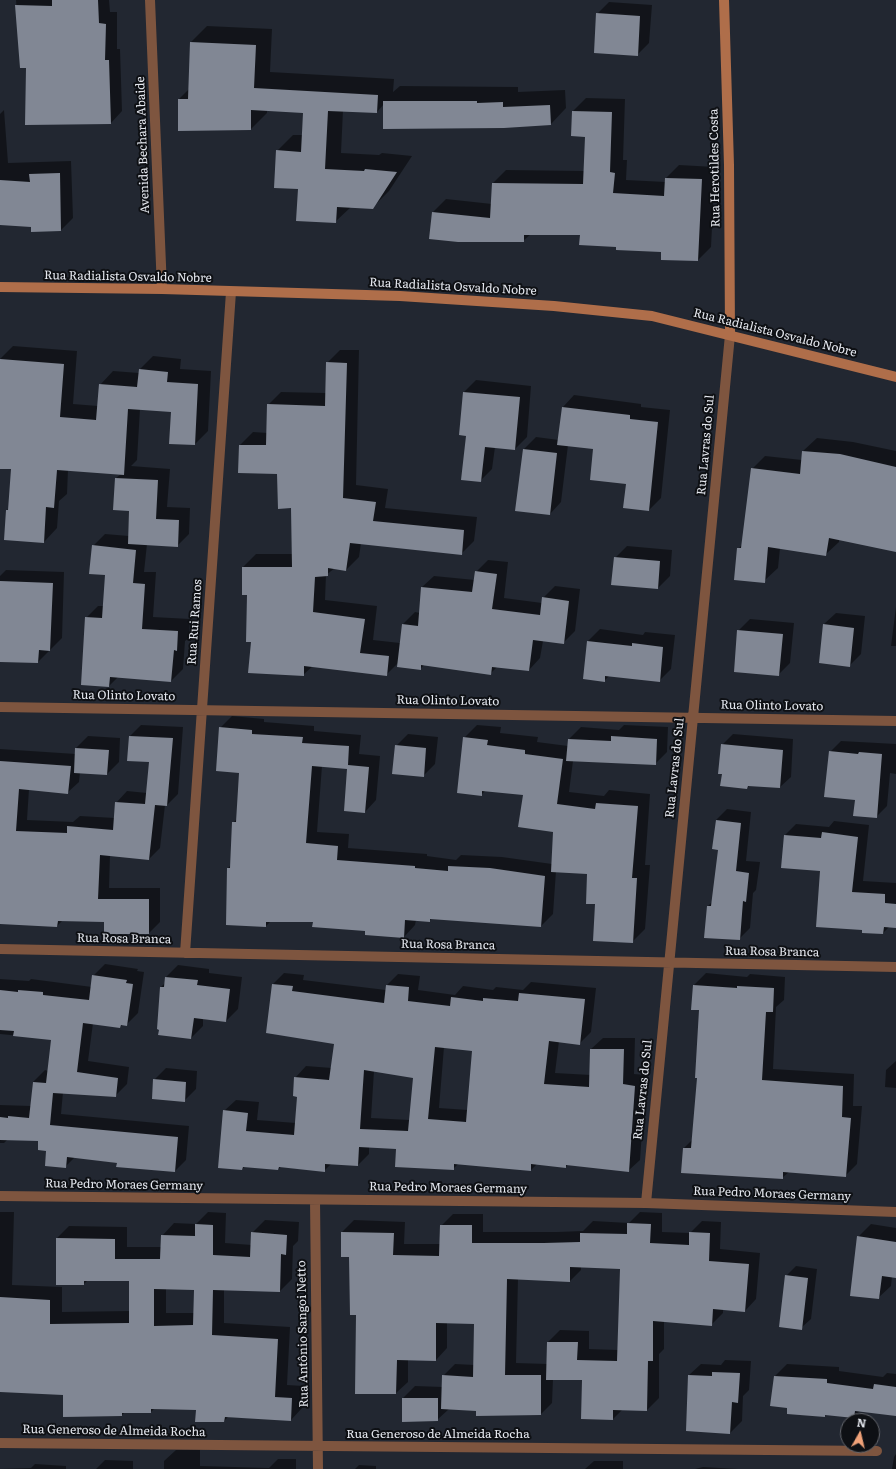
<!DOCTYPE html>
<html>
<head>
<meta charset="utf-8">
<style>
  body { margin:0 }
  #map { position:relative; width:896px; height:1469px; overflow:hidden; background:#222731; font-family:Literata,serif }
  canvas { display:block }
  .north { position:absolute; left:840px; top:1413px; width:40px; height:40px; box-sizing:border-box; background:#0e1014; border:1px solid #64666c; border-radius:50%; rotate:8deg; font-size:11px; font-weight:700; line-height:16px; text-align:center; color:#e5e8ef }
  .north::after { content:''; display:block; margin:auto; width:14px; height:18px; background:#f0a279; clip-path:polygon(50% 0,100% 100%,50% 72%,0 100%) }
</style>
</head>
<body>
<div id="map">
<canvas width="896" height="1469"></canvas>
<div class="north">N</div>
</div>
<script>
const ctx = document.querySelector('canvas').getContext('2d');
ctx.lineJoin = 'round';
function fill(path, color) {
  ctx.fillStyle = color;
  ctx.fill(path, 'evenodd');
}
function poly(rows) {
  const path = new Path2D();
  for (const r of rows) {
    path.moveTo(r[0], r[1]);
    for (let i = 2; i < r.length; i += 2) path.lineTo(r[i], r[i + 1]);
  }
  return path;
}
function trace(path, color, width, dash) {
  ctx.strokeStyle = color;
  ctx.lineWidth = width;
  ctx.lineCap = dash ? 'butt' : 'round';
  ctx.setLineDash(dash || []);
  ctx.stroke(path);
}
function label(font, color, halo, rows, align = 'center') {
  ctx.font = font + ' Literata,serif';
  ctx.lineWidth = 4;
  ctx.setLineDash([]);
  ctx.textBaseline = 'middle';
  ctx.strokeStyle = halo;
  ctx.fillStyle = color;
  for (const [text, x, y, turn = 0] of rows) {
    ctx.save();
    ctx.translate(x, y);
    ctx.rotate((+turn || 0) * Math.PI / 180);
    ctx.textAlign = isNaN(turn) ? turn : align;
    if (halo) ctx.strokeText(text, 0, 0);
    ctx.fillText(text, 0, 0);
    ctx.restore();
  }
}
const shadow = poly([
  [16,0,109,0,110,12,117,12,117,49,120,49,122,111,111,123,27,67,21,67],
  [609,2,652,5,649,43,637,55,597,14],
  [207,26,272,29,270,72,394,79,393,92,400,86,518,87,518,92,565,90,566,108,551,124,384,104,377,112,343,110,341,153,379,155,382,153,412,156,389,191,372,208,351,207,335,222,299,188,277,151,293,135,302,135,304,112,267,110,267,113,251,129,179,99,189,89,191,42],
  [586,98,625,99,623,160,627,160,626,180,666,182,666,178,679,165,715,167,711,247,698,260,663,251,617,246,581,234,531,234,523,241,433,212,446,199,492,204,493,183,506,170,584,171,586,136,573,111],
  [4,110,8,163,71,161,73,218,61,230,32,231,32,226,0,224,0,114],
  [13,346,77,351,73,404,98,406,100,385,113,371,139,373,139,370,153,356,181,359,180,369,211,371,208,431,195,444,172,411,140,409,137,460,131,466,170,469,167,507,190,508,189,534,177,546,147,544,144,572,156,572,153,617,190,619,189,638,185,641,183,669,171,681,118,677,109,686,86,618,98,606,104,606,106,574,93,546,105,534,129,536,130,510,116,478,121,474,68,470,67,494,59,501,57,528,44,542,7,510,10,508,12,468,0,468,0,359],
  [340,350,359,350,356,485,388,489,385,508,477,517,474,541,461,554,361,543,359,557,346,570,335,568,326,575,325,600,377,606,373,640,400,643,403,624,415,612,420,613,422,587,434,576,475,580,476,572,488,560,508,562,504,598,542,603,543,598,555,586,580,589,575,631,563,643,543,641,540,658,529,670,498,666,490,674,425,664,420,669,398,663,386,675,313,666,303,675,252,641,248,594,243,594,243,567,256,554,293,554,292,507,278,474,240,445,253,432,268,433,268,405,281,392,326,393,327,363],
  [476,380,531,386,527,437,515,449,495,447,492,469,480,481,467,435,460,434,464,392],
  [574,395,641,404,641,407,670,410,661,498,649,510,595,448,568,445,561,502,550,514,524,449,536,437,559,440,563,407],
  [817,438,853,442,896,451,896,551,839,539,839,542,825,555,780,548,778,568,764,581,738,549,743,544,752,469,765,456,802,460,803,451],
  [627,546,672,550,670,576,658,588,615,558],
  [6,570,64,572,62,638,38,662,0,661,0,576],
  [896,607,896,646,891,646],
  [836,613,865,616,861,654,849,666,824,624],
  [750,619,794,623,790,663,778,675,738,631],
  [600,629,643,635,645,632,675,635,671,669,659,681,610,675,604,681,588,641],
  [232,716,264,719,264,722,314,726,314,731,361,735,359,754,380,756,376,800,365,812,348,768,322,766,317,832,349,834,348,848,427,854,427,856,456,860,461,855,502,857,552,864,554,831,524,794,486,790,481,795,464,738,477,725,501,727,500,733,538,737,537,742,568,746,569,739,581,727,619,730,624,725,668,727,667,752,655,764,573,761,569,792,604,796,609,790,650,794,645,865,650,865,645,929,632,942,596,903,589,873,556,871,553,914,541,926,432,918,429,921,416,920,415,925,404,937,314,921,271,921,266,926,227,924,228,868,231,865,233,823,237,819,240,772,220,728],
  [141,725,183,727,178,794,167,805,165,805,160,848,149,859,110,855,109,888,160,888,160,922,149,933,105,921,63,920,57,926,0,923,0,749,76,754,76,748,88,736,120,738,119,762,107,774,80,772,79,782,67,793,29,789,27,820,73,822,80,816,115,818,116,803,127,791,147,793,150,761,130,736],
  [408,734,438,737,435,764,423,776,396,746],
  [733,734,793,739,791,777,780,787,750,785,747,788,723,774,722,745],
  [841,741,896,744,896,774,890,773,887,806,876,817,856,799,830,752],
  [727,809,751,812,746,861,760,862,756,890,753,893,750,928,739,939,708,906,713,901,720,849,716,820],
  [834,821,869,825,863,881,896,883,896,927,890,926,883,933,863,929,821,870,785,835,796,824,829,827],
  [105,964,138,969,137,971,144,972,138,1013,126,1025,123,1024,120,1027,93,1023,88,1061,129,1067,127,1084,115,1096,63,1092,61,1114,189,1126,186,1160,175,1171,75,1157,65,1167,39,1140,7,1140,4,1143,0,1143,0,1105,31,1106,33,1082,45,1070,48,1071,52,1039,0,1034,0,979,29,981,31,979,92,987,93,976],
  [178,965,209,969,209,973,242,977,238,1009,226,1021,203,1019,203,1026,191,1038,161,987,165,983,166,977],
  [284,973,304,975,303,980,386,990,387,985,398,974,420,976,418,990,455,995,463,986,493,990,496,987,523,990,531,982,596,988,591,1032,579,1044,559,1041,555,1073,591,1075,591,1049,603,1038,635,1038,634,1074,646,1075,640,1160,628,1171,568,1164,566,1167,537,1164,531,1170,459,1163,453,1169,397,1148,369,1146,369,1154,358,1165,332,1163,324,1171,281,1167,278,1169,246,1166,242,1169,224,1111,236,1100,259,1102,257,1120,296,1123,299,1096,295,1078,306,1066,332,1068,335,1043,273,984],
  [444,1047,473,1050,468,1110,439,1108],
  [374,1071,414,1077,410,1120,371,1118],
  [706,973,747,977,750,974,785,977,784,1000,776,1007,773,1069,854,1074,853,1106,862,1106,857,1164,845,1176,789,1172,782,1178,684,1148,693,1139,698,1078,700,1009,692,1009,694,985],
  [896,1061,896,1088,885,1087,886,1070],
  [166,1068,197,1071,196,1089,184,1101,154,1080],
  [0,1212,14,1212,12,1285,62,1287,62,1312,130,1311,130,1280,88,1280,84,1284,57,1238,69,1226,127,1227,127,1247,161,1247,162,1236,174,1223,196,1224,208,1212,226,1213,225,1243,252,1245,252,1233,265,1220,299,1222,298,1241,293,1246,292,1279,280,1291,224,1289,224,1323,290,1327,287,1385,304,1386,303,1407,291,1420,228,1417,224,1421,197,1409,155,1408,151,1412,125,1412,122,1415,64,1416,64,1394,0,1391],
  [166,1288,195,1289,194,1313,166,1313],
  [640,1212,662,1213,662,1232,690,1233,702,1221,721,1222,720,1249,760,1253,756,1299,745,1311,723,1309,723,1313,711,1325,664,1321,664,1349,659,1354,659,1398,647,1410,622,1410,613,1419,583,1380,553,1379,552,1403,541,1414,449,1409,437,1420,403,1398,415,1386,443,1387,443,1376,455,1364,475,1365,475,1323,447,1323,447,1348,436,1360,408,1360,408,1382,396,1393,356,1393,357,1314,350,1256,342,1256,342,1232,354,1220,405,1222,404,1244,440,1244,441,1226,453,1214,483,1214,483,1232,557,1232,583,1231,593,1221,629,1223],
  [581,1267,621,1268,618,1350,589,1349,589,1331,560,1330,548,1342,548,1364,516,1363,518,1279,570,1281,581,1270],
  [871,1224,896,1228,896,1277,892,1276,891,1286,878,1298,858,1237],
  [796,1266,817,1269,811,1319,801,1328,786,1276],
  [725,1360,751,1361,749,1390,743,1396,742,1421,730,1433,689,1375,701,1364,721,1365],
  [787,1364,839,1367,839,1371,883,1377,887,1373,896,1374,896,1414,861,1410,854,1417,827,1414,824,1416,789,1407,775,1376],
  [176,1450,200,1450,200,1466,269,1468,278,1459,296,1459,296,1469,164,1469,164,1461],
  [896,1454,896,1469,892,1469,894,1457],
  [105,1460,133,1461,133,1469,96,1469],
  [594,1461,623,1461,623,1469,566,1469,585,1469],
  [35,1464,66,1466,66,1469,0,1469,31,1468],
  [359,1465,376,1466,376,1469,355,1469],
  [703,1467,738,1469,695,1469]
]);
const building = poly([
  [52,0,98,0,99,23,106,24,105,60,109,60,111,124,25,125,26,68,20,68,15,5,52,6],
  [596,13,640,16,638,56,594,53],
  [190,42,256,45,254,88,378,95,377,113,328,111,325,169,364,171,365,169,397,172,373,209,337,207,336,223,296,221,298,189,274,188,276,150,301,152,303,113,251,110,251,130,178,131,178,99,188,99],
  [383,101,477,101,477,103,503,102,503,107,550,105,551,125,504,128,383,129],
  [572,111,612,112,610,172,615,173,613,193,664,196,665,178,702,179,698,261,661,260,661,252,616,250,616,247,579,245,580,235,524,235,524,242,458,242,429,239,432,212,490,218,492,183,583,184,585,137,571,136],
  [60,173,61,231,31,232,31,227,0,225,0,180,30,182,29,174],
  [0,359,64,364,60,417,96,420,99,384,137,387,139,369,168,372,167,382,198,384,195,445,169,444,171,412,128,409,124,475,57,470,54,508,46,507,44,543,4,540,6,510,8,510,11,469,0,469],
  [326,362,347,363,343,498,376,502,373,521,464,530,462,555,350,543,346,571,328,568,328,576,315,577,313,612,365,619,360,653,389,656,387,676,304,666,304,676,248,673,251,642,246,642,247,595,242,595,242,567,292,567,291,508,278,509,277,474,238,473,239,445,266,445,267,404,325,406],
  [463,392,520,397,515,450,485,447,481,482,461,480,466,436,459,435],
  [562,407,630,415,630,419,658,422,649,511,623,508,626,484,590,480,593,449,557,445],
  [523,449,557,453,550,515,515,511],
  [802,451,840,454,896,467,896,552,829,538,826,556,768,547,765,583,734,580,737,548,741,548,751,468,800,474],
  [115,478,158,480,156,519,179,520,178,547,128,544,129,511,113,510],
  [92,545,136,550,133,583,145,584,142,629,178,631,177,651,174,650,171,682,110,677,109,687,81,685,85,617,102,618,105,575,89,574],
  [614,557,660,561,658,589,611,585],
  [475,571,497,574,492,609,540,615,542,597,569,601,564,644,533,640,529,671,492,667,491,675,421,665,421,670,397,667,402,624,418,626,421,587,472,592],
  [0,581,53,583,50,651,39,650,38,663,0,662],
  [823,624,854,628,850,667,819,663],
  [737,630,783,634,779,676,734,672],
  [587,641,632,646,632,643,663,647,660,682,605,676,605,682,583,679],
  [219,727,252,730,252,734,303,737,302,743,349,746,348,765,369,767,365,813,344,811,347,769,312,766,306,843,338,846,337,860,415,866,415,868,448,871,448,866,490,868,545,876,541,927,430,919,430,922,405,920,404,938,365,935,365,931,312,927,313,922,266,922,266,927,226,925,227,868,230,868,232,822,236,822,239,773,216,771],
  [129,736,173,738,167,806,155,805,149,860,100,855,98,899,149,899,149,934,104,934,104,922,58,921,57,927,0,924,0,761,71,766,68,794,19,789,16,831,67,833,67,826,113,830,115,802,145,804,149,762,127,761],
  [611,736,657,739,656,765,566,761,568,739,611,741],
  [463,737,488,740,487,745,525,750,525,754,563,759,557,804,595,809,596,803,638,806,632,878,637,878,633,943,593,941,595,904,586,904,587,874,551,872,553,832,518,827,523,795,482,791,482,796,457,793],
  [721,744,783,750,780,788,748,786,747,789,720,786,722,774,718,774],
  [395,745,426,748,424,777,392,774],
  [75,748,109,750,107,775,74,773],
  [829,751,858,754,859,752,882,754,877,818,853,816,855,800,824,797],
  [716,820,741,823,736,871,749,873,746,902,743,901,740,940,704,938,707,906,711,906,718,850,712,849],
  [822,832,858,837,852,892,885,894,885,903,896,904,896,928,884,927,883,934,862,933,862,930,816,927,820,871,781,868,784,835,821,838],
  [92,975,127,980,126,983,133,984,127,1026,121,1025,120,1028,83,1023,77,1072,118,1078,116,1097,53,1093,50,1125,178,1137,175,1172,116,1167,117,1163,67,1157,66,1168,45,1166,46,1151,38,1150,38,1141,0,1140,0,1117,8,1118,8,1116,29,1118,33,1082,46,1083,51,1040,13,1036,14,1031,0,1030,0,990,18,992,18,990,43,992,43,995,89,1000],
  [165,977,198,980,197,985,230,989,226,1022,194,1018,191,1039,158,1035,159,1030,157,1029,160,987,164,987],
  [272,984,293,986,292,991,384,1003,386,985,409,987,408,1001,450,1006,451,997,483,1001,483,998,518,1001,519,993,585,999,580,1045,549,1041,544,1084,589,1087,590,1049,624,1049,623,1084,635,1086,629,1172,566,1165,566,1168,531,1164,531,1171,454,1164,454,1170,395,1167,396,1149,359,1147,358,1166,325,1164,325,1172,279,1167,278,1170,243,1167,242,1170,218,1168,223,1110,248,1113,246,1131,294,1135,297,1097,293,1096,294,1077,329,1080,334,1044,266,1033],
  [435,1047,472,1051,466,1122,428,1119],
  [364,1070,413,1078,408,1131,360,1129],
  [693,985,737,988,737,986,774,988,773,1012,766,1012,762,1080,843,1086,842,1117,851,1118,846,1177,783,1172,783,1179,681,1173,683,1148,691,1148,697,1078,695,1078,699,1010,691,1010],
  [153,1079,186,1082,185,1102,152,1099],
  [627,1223,651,1224,650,1243,689,1245,689,1232,710,1233,709,1261,749,1264,745,1312,713,1309,712,1326,653,1321,653,1361,648,1361,647,1411,613,1410,613,1420,581,1419,582,1380,546,1380,547,1342,578,1342,577,1360,617,1361,620,1269,570,1267,570,1282,507,1279,505,1375,541,1375,541,1415,476,1416,476,1411,441,1409,442,1375,473,1377,474,1324,436,1323,436,1361,397,1360,396,1394,355,1394,356,1315,350,1315,349,1257,341,1257,341,1232,394,1233,393,1255,439,1256,440,1225,472,1225,472,1243,544,1243,580,1242,580,1233,627,1234],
  [195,1224,213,1225,213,1255,250,1257,251,1232,287,1235,286,1255,281,1254,280,1292,213,1290,212,1335,278,1339,275,1397,292,1398,291,1421,225,1417,224,1422,195,1422,196,1410,151,1409,151,1413,122,1413,122,1416,63,1417,63,1395,0,1392,0,1297,50,1300,50,1324,129,1323,129,1281,84,1281,84,1285,56,1285,56,1238,115,1239,115,1259,160,1259,161,1235,195,1236],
  [154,1289,194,1290,193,1325,154,1326],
  [857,1236,896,1242,896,1278,882,1276,879,1299,850,1296],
  [785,1275,808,1278,802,1330,779,1327],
  [712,1372,740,1373,738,1403,732,1402,730,1434,686,1431,688,1375,712,1376],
  [774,1376,827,1379,827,1383,873,1389,874,1384,896,1387,896,1416,855,1411,854,1418,825,1415,825,1417,787,1414,787,1408,770,1406],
  [402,1398,438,1398,438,1421,402,1422]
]);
const street = poly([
  [150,0,162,289],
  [0,707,896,721],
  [0,949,896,967],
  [185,953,231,292],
  [0,1196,646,1203,896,1212],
  [315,1200,318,1469],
  [646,1203,730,335],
  [0,1443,877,1451]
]);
const secondary = poly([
  [724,0,729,165,730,335],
  [0,287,162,289,400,296,554,306,652,316,896,377]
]);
const streetNames = [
  ["Avenida Bechara Abaide",143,145,-92],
  ["Rua Herotildes Costa",715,168,-91],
  ["Rua Radialista Osvaldo Nobre",128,277,1],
  ["Rua Radialista Osvaldo Nobre",453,287,3],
  ["Rua Radialista Osvaldo Nobre",775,333,14],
  ["Rua Lavras do Sul",706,445,-85],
  ["Rua Rui Ramos",195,622,-86],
  ["Rua Olinto Lovato",124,696,1],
  ["Rua Olinto Lovato",448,701,1],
  ["Rua Olinto Lovato",772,706,1],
  ["Rua Lavras do Sul",675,768,-84],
  ["Rua Rosa Branca",124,939,1],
  ["Rua Rosa Branca",448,945,1],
  ["Rua Rosa Branca",772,952,1],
  ["Rua Lavras do Sul",643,1090,-84],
  ["Rua Pedro Moraes Germany",124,1185,1],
  ["Rua Pedro Moraes Germany",448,1188,1],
  ["Rua Pedro Moraes Germany",772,1194,2],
  ["Rua Antônio Sangoi Netto",303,1334,-91],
  ["Rua Generoso de Almeida Rocha",114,1431,1],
  ["Rua Generoso de Almeida Rocha",438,1434]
];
fill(shadow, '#0007');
fill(building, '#818794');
trace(street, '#7e553f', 10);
trace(secondary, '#af6e4a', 10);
label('12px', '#e5e8ef', '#0e1014', streetNames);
</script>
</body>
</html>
